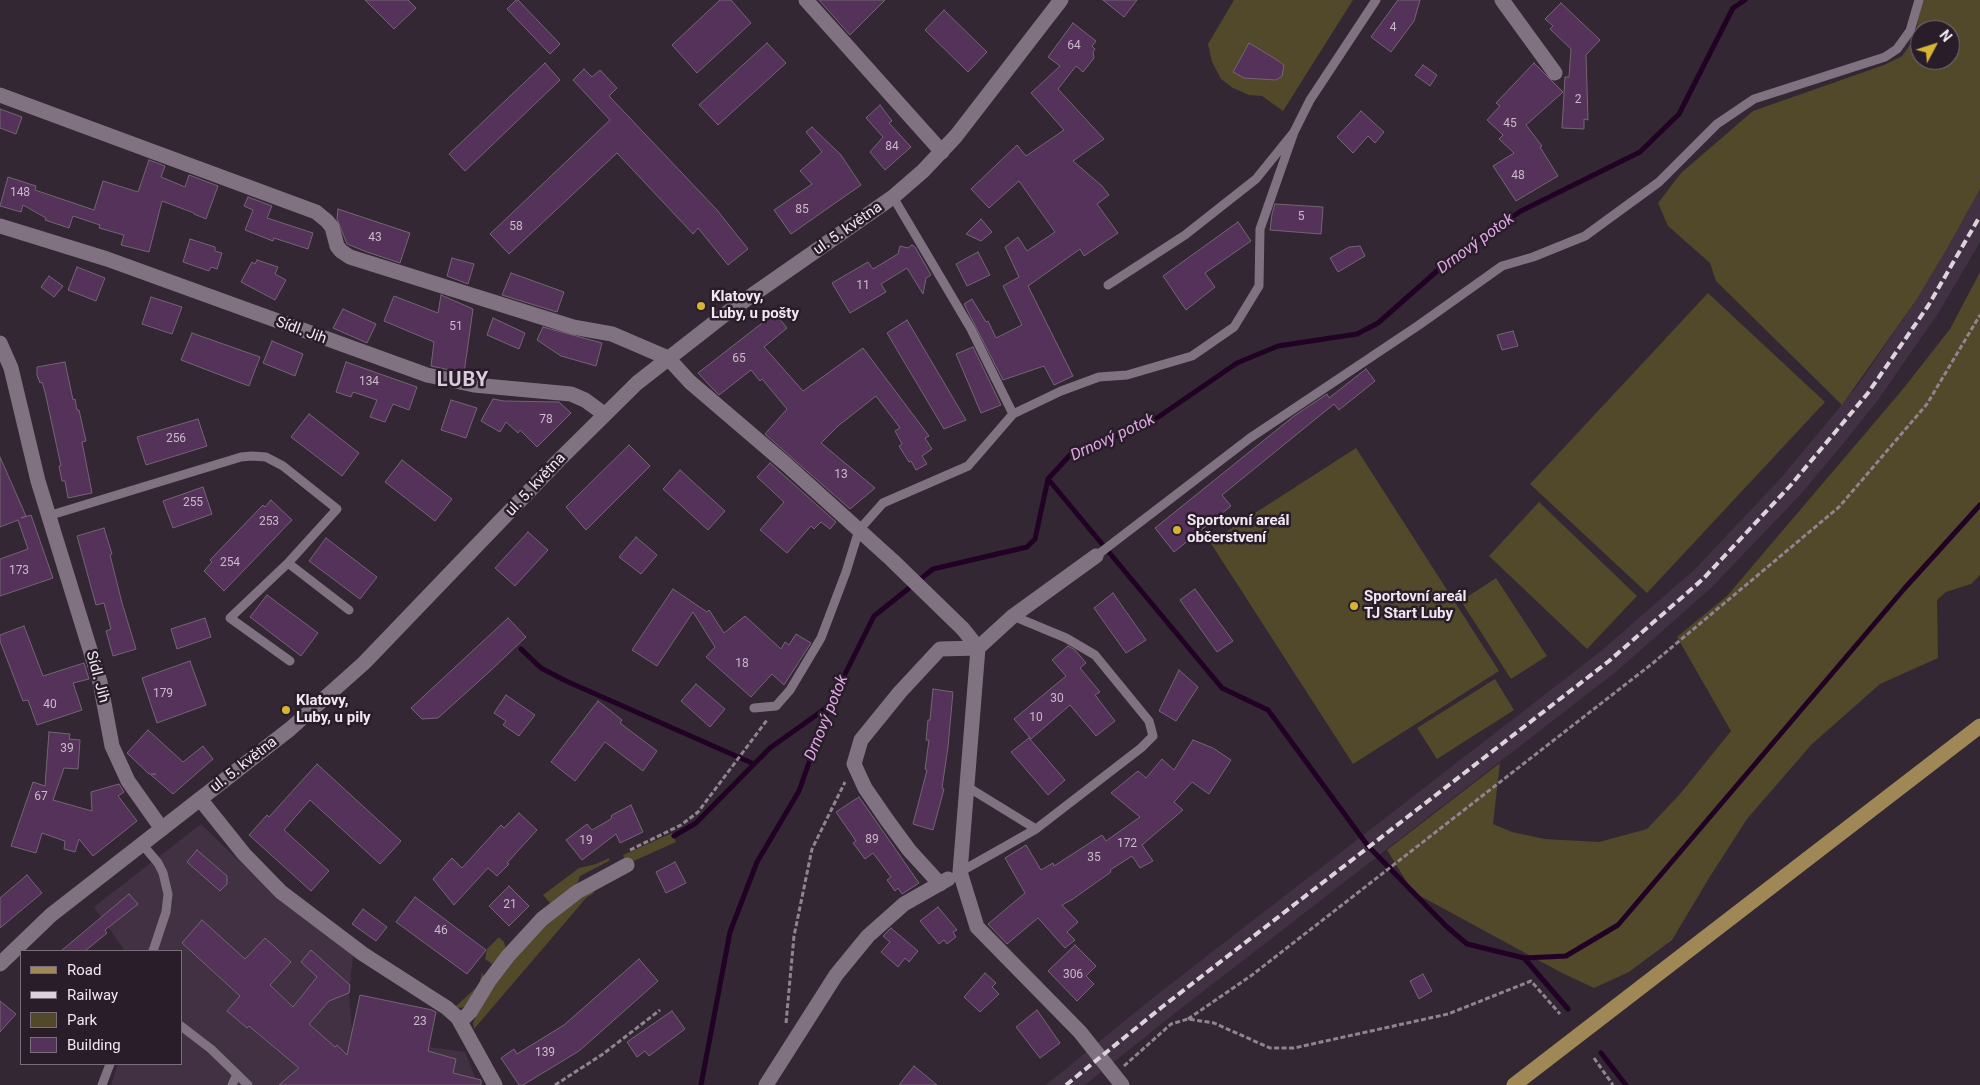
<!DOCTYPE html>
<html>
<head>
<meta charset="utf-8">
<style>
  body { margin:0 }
  #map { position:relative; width:1980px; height:1085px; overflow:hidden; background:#332734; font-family:Roboto,sans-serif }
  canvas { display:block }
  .legend { position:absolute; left:20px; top:950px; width:162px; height:115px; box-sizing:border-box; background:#291d2a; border:1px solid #796e7a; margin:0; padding:6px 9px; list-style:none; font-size:15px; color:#f1e8f1 }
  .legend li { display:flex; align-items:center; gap:10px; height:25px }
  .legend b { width:25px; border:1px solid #796e7a }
  .north { position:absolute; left:1910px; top:20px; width:50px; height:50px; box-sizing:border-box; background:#291d2a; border:1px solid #796e7a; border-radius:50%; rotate:50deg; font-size:14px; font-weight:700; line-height:20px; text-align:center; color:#f1e8f1 }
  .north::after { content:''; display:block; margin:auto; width:18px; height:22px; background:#d8b434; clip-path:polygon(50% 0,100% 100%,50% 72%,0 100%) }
</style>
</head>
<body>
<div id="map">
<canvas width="1980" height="1085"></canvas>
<ul class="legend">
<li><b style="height:6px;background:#9f8856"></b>Road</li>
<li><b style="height:6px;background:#dcd3dc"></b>Railway</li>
<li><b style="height:14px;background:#52482a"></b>Park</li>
<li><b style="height:14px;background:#553259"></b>Building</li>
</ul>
<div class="north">N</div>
</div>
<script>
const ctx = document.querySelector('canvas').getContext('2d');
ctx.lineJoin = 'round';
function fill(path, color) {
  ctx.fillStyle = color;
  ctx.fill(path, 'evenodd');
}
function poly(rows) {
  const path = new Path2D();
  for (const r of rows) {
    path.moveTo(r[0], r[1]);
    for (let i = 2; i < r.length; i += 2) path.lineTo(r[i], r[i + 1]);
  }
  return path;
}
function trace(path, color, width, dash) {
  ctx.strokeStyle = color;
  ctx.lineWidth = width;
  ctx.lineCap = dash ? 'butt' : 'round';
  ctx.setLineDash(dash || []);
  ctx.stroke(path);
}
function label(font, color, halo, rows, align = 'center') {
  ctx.font = font + ' Roboto,sans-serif';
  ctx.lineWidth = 5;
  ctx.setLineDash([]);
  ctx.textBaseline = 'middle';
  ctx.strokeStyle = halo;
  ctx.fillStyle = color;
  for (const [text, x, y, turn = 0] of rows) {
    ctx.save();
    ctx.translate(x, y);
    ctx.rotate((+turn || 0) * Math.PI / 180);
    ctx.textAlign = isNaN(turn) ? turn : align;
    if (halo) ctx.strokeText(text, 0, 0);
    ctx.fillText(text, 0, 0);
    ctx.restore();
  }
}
const built = poly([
  [1980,189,1980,242,1939,312,1878,400,1842,445,1800,495,1711,588,1617,671,1170,1017,1085,1085,1046,1085,1154,997,1601,651,1694,570,1781,478,1858,385,1917,299,1948,247],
  [201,824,268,889,353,956,349,993,352,1033,394,1042,465,1052,478,1085,111,1085,118,1064,181,1064,181,951,125,951,94,907]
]);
const green = poly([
  [1234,0,1353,0,1283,111,1262,96,1249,95,1233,88,1221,79,1212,62,1208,44],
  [1920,0,1980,0,1980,189,1948,247,1917,299,1842,405,1716,281,1710,263,1668,226,1658,203,1681,173,1753,111,1884,65,1902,56,1916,37],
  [1920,30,1950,30,1950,60,1920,60],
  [1980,272,1980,575,1971,584,1946,592,1937,600,1938,658,1880,684,1811,745,1747,819,1709,878,1672,940,1629,972,1594,988,1562,973,1413,892,1387,850,1500,763,1493,824,1512,832,1545,839,1599,842,1647,829,1680,794,1731,731,1677,637,1727,596,1903,389,1950,329],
  [1708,293,1825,402,1647,593,1530,484],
  [1356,448,1499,671,1353,764,1210,542],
  [1539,502,1637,596,1587,649,1489,556],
  [1496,578,1547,656,1511,679,1461,601],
  [1495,679,1514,710,1437,759,1417,728],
  [672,833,676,842,627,864,623,855],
  [609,858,609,861,580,876,578,883,550,903,543,895,579,868,596,864],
  [593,891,594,893,586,898,474,1029,473,1023,479,1009,510,964,541,929,562,910],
  [499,937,504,942,506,949,492,964,485,959,487,949],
  [482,972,484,977,465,1007,459,1008,455,1007,479,985]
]);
const stream = poly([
  [1048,479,1222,688,1268,710,1368,846,1446,926,1467,944,1524,958,1566,956,1618,925,1904,589,1980,505],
  [521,649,541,668,566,681,754,764],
  [674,836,696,823,770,748,829,706],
  [1524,958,1568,1009],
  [1601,1053,1626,1085],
  [701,1085,730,932,757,862,799,791,829,706,874,616,933,569,1027,547,1035,539,1048,479,1070,455,1151,422,1237,363,1278,346,1357,334,1378,323,1454,256,1521,211,1640,152,1679,114,1733,8,1745,0]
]);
const building = poly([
  [365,0,408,0,416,8,394,29,365,0],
  [516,0,518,0,560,44,550,54,507,9,516,0],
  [720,0,731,0,751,23,697,73,672,45,720,0],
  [819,0,885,0,850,35,819,0],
  [1103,0,1137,0,1124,17,1103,0],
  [1398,0,1420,0,1414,21,1391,52,1371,37,1398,0],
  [1561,3,1600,40,1586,55,1588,120,1584,119,1584,129,1562,128,1565,77,1569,77,1571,49,1550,29,1553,26,1545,19,1561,3],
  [944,10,987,52,968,72,925,30,944,10],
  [1073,23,1096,41,1092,46,1095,49,1093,52,1094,58,1083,72,1076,66,1058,89,1104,139,1073,161,1102,186,1109,195,1097,204,1118,233,1084,256,1080,249,1028,286,1073,376,1054,385,1044,366,1003,380,964,304,972,299,986,322,988,321,996,338,1022,325,1003,286,1019,277,1005,247,1018,237,1027,251,1055,232,1019,181,989,208,971,189,1017,145,1026,156,1064,130,1031,93,1060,66,1048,57,1073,23],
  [767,43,786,63,718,125,699,105,767,43],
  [1249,43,1274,58,1284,65,1282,76,1276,80,1244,78,1233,72,1249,43],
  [545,63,560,80,465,171,449,154,545,63],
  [1534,63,1563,92,1526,125,1542,146,1540,147,1558,176,1516,201,1493,166,1514,153,1499,139,1503,135,1487,120,1500,106,1496,103,1534,63],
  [1423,65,1437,75,1430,86,1415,75,1423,65],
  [584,69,592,77,600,70,617,88,609,96,717,210,748,249,728,265,698,228,693,234,617,153,509,254,492,236,490,234,610,120,573,80,584,69],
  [880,105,892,121,889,123,911,147,885,170,870,152,883,137,866,118,880,105],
  [0,109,22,117,16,134,0,128,0,109],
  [1361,111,1384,132,1375,143,1368,136,1353,153,1337,137,1361,111],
  [812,127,841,155,861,185,791,234,774,210,812,184,800,171,822,152,806,132,812,127],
  [149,160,165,166,161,177,185,187,189,175,218,186,206,219,194,214,194,213,162,201,149,252,121,245,124,235,99,228,100,225,73,216,69,228,45,220,46,218,23,205,21,212,0,206,8,177,36,186,35,190,94,210,103,181,138,192,149,160],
  [248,197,272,206,267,218,313,233,308,249,274,238,273,241,245,230,253,210,244,206,248,197],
  [1275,204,1323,207,1321,234,1270,230,1272,214,1275,204],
  [338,209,410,233,400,263,367,252,347,244,337,219,338,209],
  [981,219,992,232,981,241,966,234,981,219],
  [1238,222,1251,241,1205,273,1215,287,1186,310,1163,276,1238,222],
  [190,239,215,247,215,251,222,253,217,269,211,267,209,271,183,262,190,239],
  [912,245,915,247,931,275,926,278,923,294,907,268,881,284,886,292,850,313,832,283,868,262,873,269,898,254,900,246,908,248,912,245],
  [1360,246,1365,256,1338,272,1330,258,1349,247,1360,246],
  [978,252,990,275,967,286,956,264,978,252],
  [452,258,474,264,468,284,447,276,452,258],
  [257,260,278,267,275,274,286,280,275,300,241,282,252,262,255,264,257,260],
  [77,267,105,278,96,301,68,290,77,267],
  [511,273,564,292,557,312,502,295,511,273],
  [49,276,63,286,54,297,41,287,49,276],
  [441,295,473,309,464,373,431,366,434,342,384,321,394,296,438,313,441,295],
  [151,297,182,307,172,334,142,324,151,297],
  [343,309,376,324,367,343,333,328,343,309],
  [775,313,787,328,764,347,803,391,863,348,929,436,925,438,932,449,922,456,927,464,916,470,911,461,909,462,899,446,902,444,895,431,900,428,876,396,838,426,821,443,875,488,850,509,765,434,787,409,762,379,760,381,751,370,719,395,712,388,698,373,775,313],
  [493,318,525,333,519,349,487,335,493,318],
  [907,320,966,420,944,429,887,333,907,320],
  [543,327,602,343,596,366,561,356,537,340,543,327],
  [1513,331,1518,346,1502,350,1497,335,1513,331],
  [192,333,260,357,249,386,181,360,192,333],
  [272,341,303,354,295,376,263,363,272,341],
  [973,347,1001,405,981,413,956,354,973,347],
  [65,362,73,400,75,399,77,410,79,410,86,441,82,442,92,493,68,498,65,481,62,481,59,466,61,466,45,392,42,382,40,383,37,375,37,367,65,362],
  [346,362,417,387,409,410,393,404,385,422,370,417,377,400,353,392,351,397,336,392,346,362],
  [1366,369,1375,381,1339,410,1334,404,1222,495,1231,506,1174,552,1155,528,1294,416,1327,394,1329,398,1366,369],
  [493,399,504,401,559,402,571,413,537,447,520,430,518,433,506,422,500,432,481,421,493,399],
  [451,400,477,408,466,438,441,430,451,400],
  [309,414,359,453,342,476,291,437,309,414],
  [198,419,207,446,146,465,137,437,198,419],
  [629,445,650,466,586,530,566,507,629,445],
  [0,457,26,516,21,518,31,515,53,578,0,596,0,559,28,549,18,520,0,527,0,457],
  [402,460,452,499,435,521,385,482,402,460],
  [770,463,836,522,830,529,821,522,814,529,811,526,787,553,760,530,784,502,757,477,770,463],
  [680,470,725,511,708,530,663,489,680,470],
  [203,487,212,514,173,528,163,501,203,487],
  [271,500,292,520,224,591,204,571,212,562,210,560,263,505,265,507,271,500],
  [104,528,112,554,110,555,122,603,136,649,113,656,106,631,111,629,104,603,96,605,77,536,104,528],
  [528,532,548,550,515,586,495,568,528,532],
  [636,537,657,555,641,574,619,557,636,537],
  [326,538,377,577,360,599,309,561,326,538],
  [673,589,707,612,709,610,724,633,745,616,781,649,785,642,789,645,796,634,811,643,784,685,772,674,751,697,706,657,715,647,693,612,657,666,632,650,673,589],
  [1195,589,1233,641,1217,652,1180,600,1195,589],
  [1113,593,1146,640,1126,653,1094,608,1113,593],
  [267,595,318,633,301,656,250,617,267,595],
  [205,618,211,637,177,649,171,629,205,618],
  [508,618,526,637,488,673,438,718,422,719,411,708,508,618],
  [24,626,43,676,84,663,89,679,73,683,82,710,37,725,28,700,23,701,0,641,0,635,24,626],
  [1068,646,1075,650,1086,663,1080,668,1100,692,1095,695,1115,721,1096,736,1070,705,1031,739,1014,719,1066,676,1052,660,1068,646],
  [190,661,206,705,157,723,142,678,190,661],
  [1179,670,1198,687,1176,721,1159,711,1179,670],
  [696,684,725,709,710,727,681,701,696,684],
  [933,689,953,692,948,747,942,788,944,789,933,830,913,824,927,770,925,769,929,740,926,740,928,720,930,720,933,689],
  [506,695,535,715,519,736,503,725,506,721,494,713,506,695],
  [598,701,622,720,620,723,657,751,643,771,605,742,575,781,551,762,598,701],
  [148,730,183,762,203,746,213,759,173,794,151,775,156,774,149,774,127,753,148,730],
  [49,732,70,734,69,739,80,740,78,769,64,768,53,800,92,811,91,792,119,784,124,792,118,796,137,821,93,856,79,839,75,852,64,849,65,841,42,833,36,853,11,846,33,782,45,786,49,732],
  [1029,738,1065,780,1048,795,1011,752,1029,738],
  [1193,740,1213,748,1231,760,1209,794,1192,782,1174,802,1183,810,1142,845,1153,861,1140,868,1132,856,1110,870,1111,872,1073,899,1062,905,1078,922,1067,932,1075,940,1065,948,1038,918,1007,944,988,924,1025,893,1005,858,1026,845,1041,870,1053,863,1054,866,1102,835,1106,841,1140,817,1111,793,1138,771,1146,778,1162,759,1174,770,1193,740],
  [317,764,401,841,380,864,310,800,284,830,329,871,311,891,249,835,267,815,269,817,317,764],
  [859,797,919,883,902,894,898,888,895,891,887,880,891,877,873,853,865,859,853,843,856,841,836,812,859,797],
  [631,805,643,832,620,843,616,834,582,860,566,840,587,824,592,830,611,819,612,815,631,805],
  [519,813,537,830,507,863,509,864,497,876,488,868,454,905,433,879,452,858,462,868,501,825,504,828,519,813],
  [197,850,227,876,227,884,220,891,187,862,197,850],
  [675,862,686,883,666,893,656,872,675,862],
  [27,875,42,893,0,928,0,898,27,875],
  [509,886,529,906,509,926,489,906,509,886],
  [129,894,138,904,105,930,107,933,85,951,61,951,129,894],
  [415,897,486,950,467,974,396,922,415,897],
  [938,907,957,930,953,932,956,937,947,944,944,940,939,944,920,921,938,907],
  [363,909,387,927,376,941,352,924,363,909],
  [202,920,245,959,265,938,291,962,270,985,293,1007,317,977,301,962,311,950,350,985,349,993,329,1001,309,1024,335,1047,337,1045,347,1055,360,995,432,1010,436,1012,428,1051,456,1059,453,1073,481,1080,481,1085,279,1085,299,1068,249,1026,247,1028,227,1011,240,996,182,943,202,920],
  [891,928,918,951,909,962,905,958,898,967,881,952,890,942,883,936,891,928],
  [1075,945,1096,966,1086,976,1094,984,1077,1001,1048,971,1075,945],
  [639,959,658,981,579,1051,523,1085,519,1085,501,1058,514,1049,517,1054,564,1025,639,959],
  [985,973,996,983,992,987,999,994,980,1012,964,997,985,973],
  [1423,974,1432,991,1419,999,1410,981,1423,974],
  [0,1001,16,1014,0,1032,0,1001],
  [1037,1010,1060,1043,1040,1058,1016,1027,1037,1010],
  [672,1011,685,1029,649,1056,645,1051,637,1057,627,1042,672,1011],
  [914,1066,937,1085,899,1085,914,1066]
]);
const path = poly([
  [630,850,681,825,698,812,767,720],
  [1188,1019,1252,975,1653,663,1839,507,1927,404,1980,315],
  [786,1023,794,936,812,849,845,782],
  [1594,1058,1613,1085],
  [1124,1066,1171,1024,1188,1019,1214,1023,1270,1048,1294,1048,1448,1014,1531,981,1560,1014],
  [555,1085,603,1054,660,1010]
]);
const lane = poly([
  [893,197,971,329,1013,414],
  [1108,285,1185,235,1256,179,1294,132,1310,100,1376,0],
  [48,516,241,457,252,456,266,457,283,466,337,509,288,563,230,618,290,661],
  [1096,556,1250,438,1419,325,1502,266,1533,257,1585,236,1659,182,1717,124,1754,99,1885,57,1897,49,1910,31,1919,0],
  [288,563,349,610],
  [754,708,776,706,790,690,821,638,846,572,859,530,883,503,968,466,1013,414,1061,391,1099,377,1127,375,1192,356,1234,327,1259,286,1260,229,1294,132],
  [966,786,1036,829],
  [142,844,158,863,163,873,168,894,166,912,153,951],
  [960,872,1036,829,1141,748,1153,736,1149,721,1095,655,1066,638,1013,616],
  [181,1026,211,1049,248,1085],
  [102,1085,110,1064],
  [232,1085,237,1074]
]);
const street = poly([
  [806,0,942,152],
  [1502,0,1555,73],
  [0,95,316,212,327,221,332,227,337,246,341,251,350,257,573,327,612,334,668,358,690,382,787,465,892,560,963,629,978,648],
  [0,226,107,259,427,375,474,385,571,394,585,400,604,414],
  [0,343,11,368,38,481,100,682,112,746,128,781,162,829],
  [1096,556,1013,616,978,648,960,872,977,927,1080,1032,1122,1085],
  [200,799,244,854,281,892,363,954,447,1008,458,1018,495,1085],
  [940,884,909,850,887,820,865,788,854,764,861,740,900,692,940,649,978,648],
  [461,1021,470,1012,489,981,508,956,542,919,577,892,627,865],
  [766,1085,836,975,868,936,904,904,948,879]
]);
const secondary = poly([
  [0,964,51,915,290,729,364,663,557,462,637,383,728,312,893,197,923,171,956,136,1061,0]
]);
const primary = poly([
  [1514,1085,1980,726]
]);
const rail = poly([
  [1066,1085,1162,1007,1609,661,1703,579,1790,486,1868,393,1928,306,1980,216]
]);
const markers = [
  [701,306,5,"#d8b434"],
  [1177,530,5,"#d8b434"],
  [1354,606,5,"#d8b434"],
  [286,710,5,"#d8b434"]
];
const numberNames = [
  ["4",1393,28],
  ["64",1074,46],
  ["2",1578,100],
  ["45",1510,124],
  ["84",892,147],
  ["48",1518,176],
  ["148",20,193],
  ["85",802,210],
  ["5",1301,217],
  ["58",516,227],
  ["43",375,238],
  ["11",863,286],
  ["51",456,327],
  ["65",739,359],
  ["134",369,382],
  ["78",546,420],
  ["256",176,439],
  ["13",841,475],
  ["255",193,503],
  ["253",269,522],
  ["254",230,563],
  ["173",19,571],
  ["18",742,664],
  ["179",163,694],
  ["30",1057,699],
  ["40",50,705],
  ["10",1036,718],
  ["39",67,749],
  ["67",41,797],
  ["89",872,840],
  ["19",586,841],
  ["172",1127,844],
  ["35",1094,858],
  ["21",510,905],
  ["46",441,931],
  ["306",1073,975],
  ["23",420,1022],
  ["139",545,1053]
];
const streetNames = [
  ["ul. 5. května",848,229,-35],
  ["Sídl. Jih",301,331,20],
  ["ul. 5. května",536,485,-47],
  ["Sídl. Jih",97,677,75],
  ["ul. 5. května",244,765,-38]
];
const poiNames = [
  ["Klatovy,",711,297],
  ["Luby, u pošty",711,314],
  ["Sportovní areál",1187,521],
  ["občerstvení",1187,538],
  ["Sportovní areál",1364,597],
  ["TJ Start Luby",1364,614],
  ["Klatovy,",296,701],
  ["Luby, u pily",296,718]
];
const waterNames = [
  ["Drnový potok",1476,244,-36],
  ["Drnový potok",1113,438,-25],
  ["Drnový potok",827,718,-68]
];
const districtNames = [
  ["LUBY",463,381]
];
fill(built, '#413143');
fill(green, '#52482a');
trace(stream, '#210225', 5);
fill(building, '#553259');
trace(building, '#736574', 1);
trace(path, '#8f848f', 3, [5, 2.5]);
trace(lane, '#807281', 9);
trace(street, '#807281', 15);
trace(secondary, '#807281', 15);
trace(primary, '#9f8856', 15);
trace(rail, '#dcd3dc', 4, [8, 4]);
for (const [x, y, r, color] of markers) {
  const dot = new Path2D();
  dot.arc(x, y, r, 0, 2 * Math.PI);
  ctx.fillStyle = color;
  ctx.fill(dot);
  trace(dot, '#291d2a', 2);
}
label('12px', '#cabacb', null, numberNames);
label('15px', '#f1e8f1', '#291d2a', streetNames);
label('bold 15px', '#f1e8f1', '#291d2a', poiNames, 'left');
label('italic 16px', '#e1a7e7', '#291d2a', waterNames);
ctx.letterSpacing = '1px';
label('bold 20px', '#dbcbdd', '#291d2a', districtNames);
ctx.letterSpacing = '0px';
</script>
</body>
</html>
